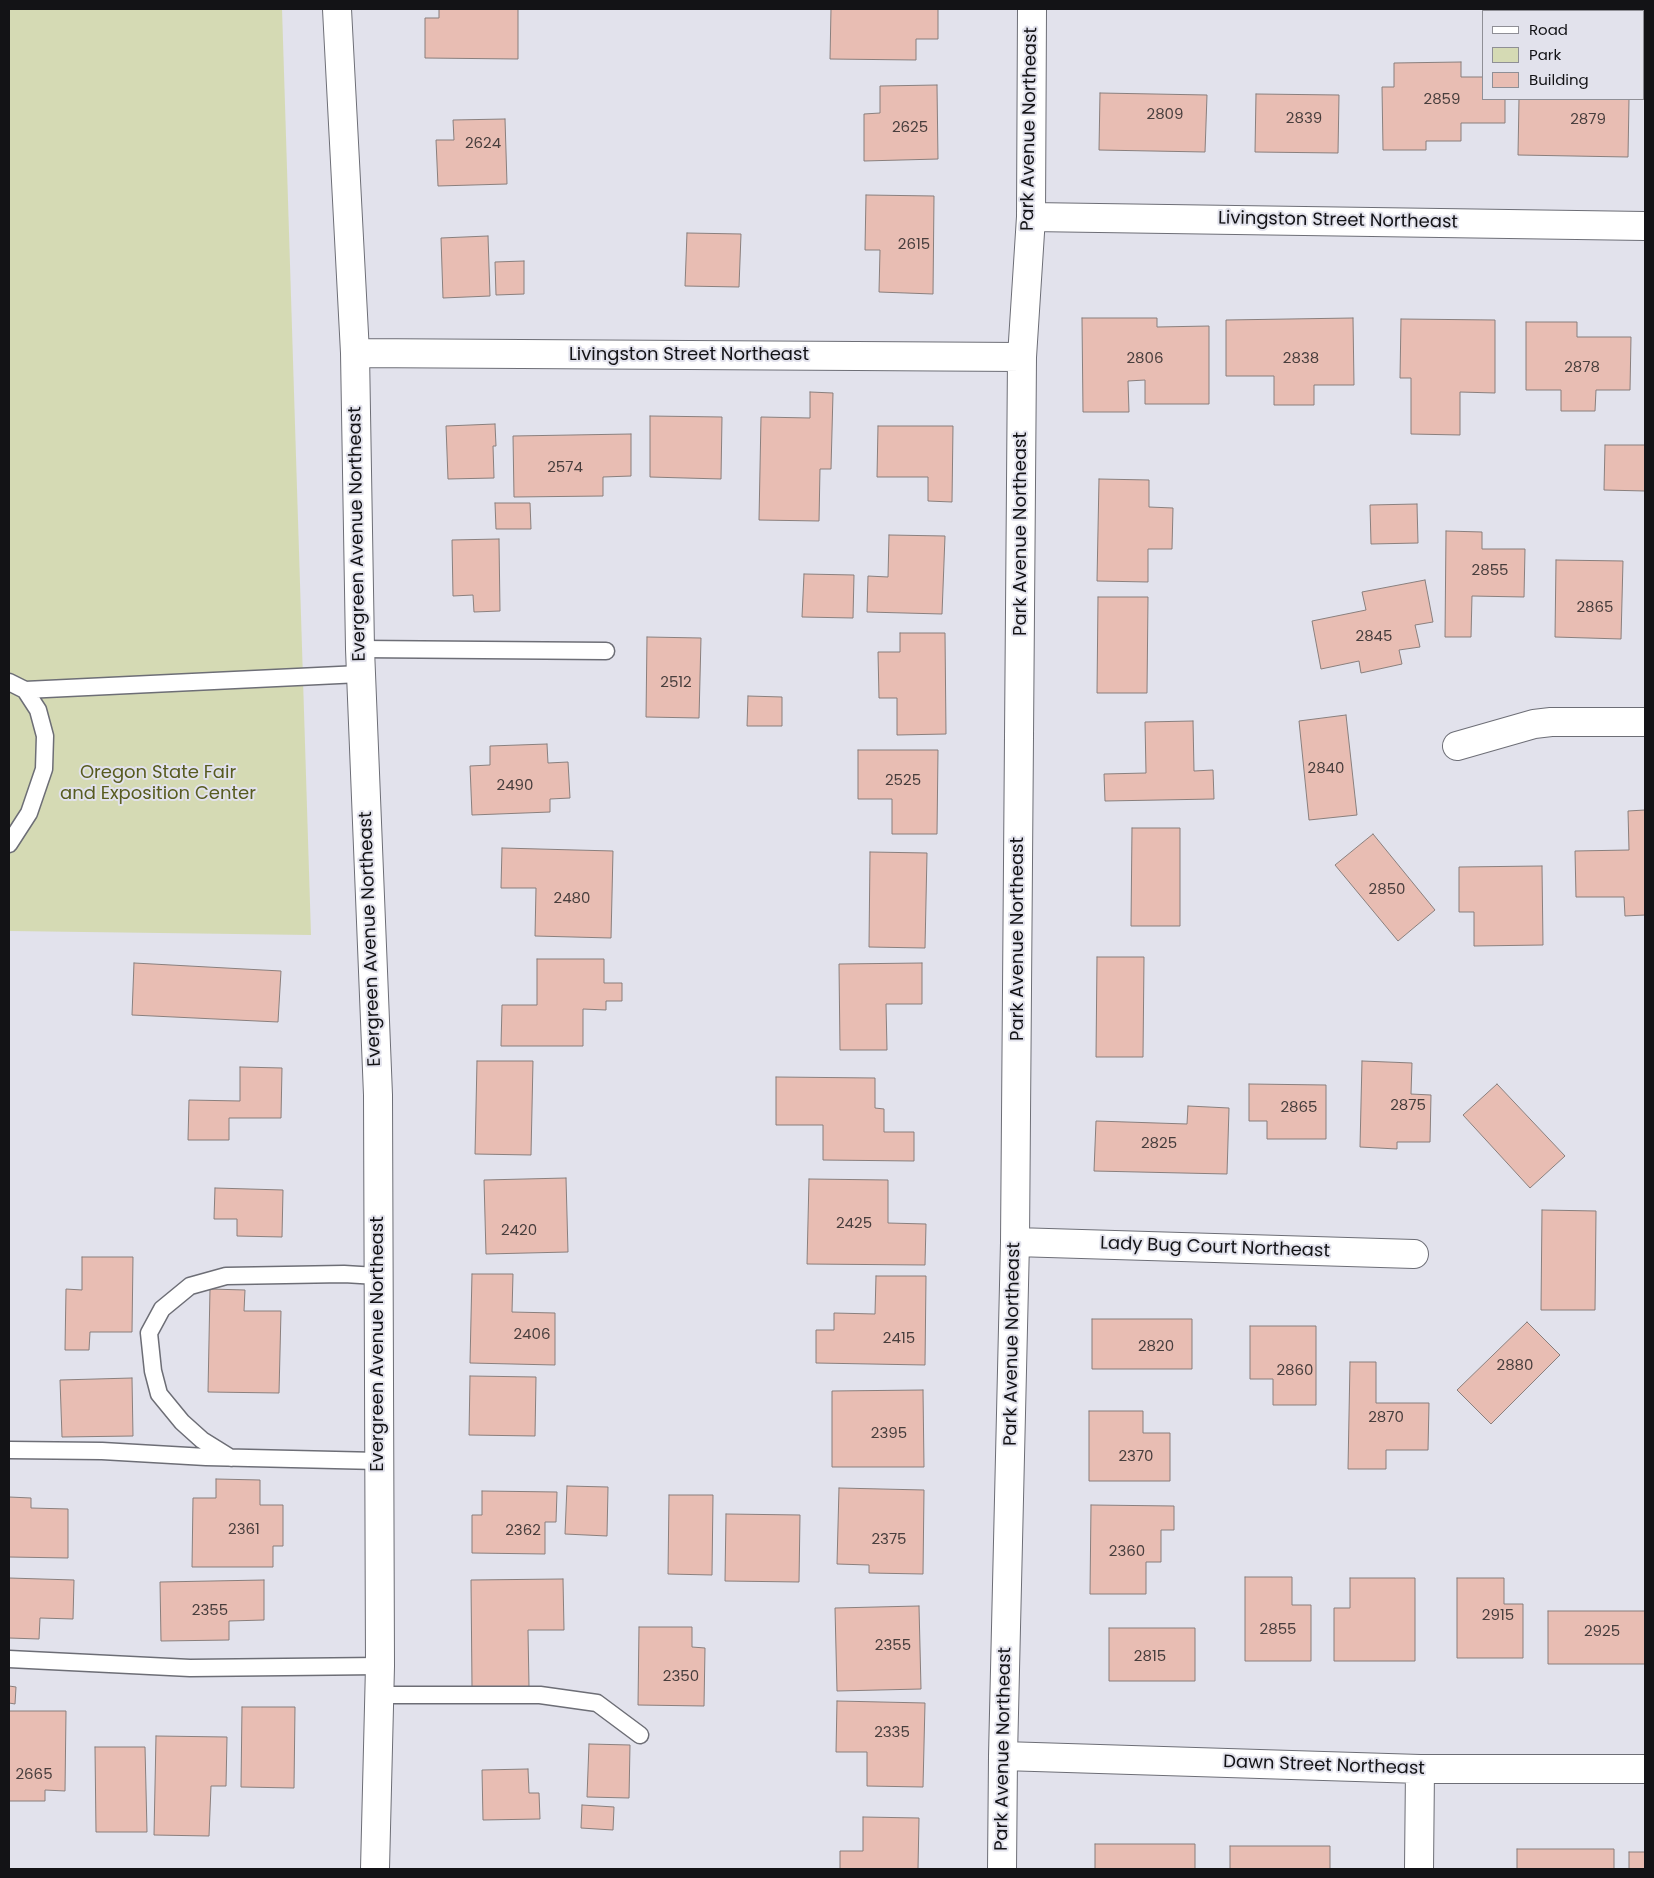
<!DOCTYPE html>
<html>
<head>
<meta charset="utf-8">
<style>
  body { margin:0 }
  #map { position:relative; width:1654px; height:1878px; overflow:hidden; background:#e2e2ec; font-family:Poppins,sans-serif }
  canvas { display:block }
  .frame { position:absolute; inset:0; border:10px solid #131316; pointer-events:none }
  .legend { position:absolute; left:1482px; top:10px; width:162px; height:90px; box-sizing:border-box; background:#e2e2ec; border:1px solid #8f8f96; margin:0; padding:6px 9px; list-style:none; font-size:15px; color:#131316 }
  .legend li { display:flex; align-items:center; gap:10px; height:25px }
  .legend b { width:25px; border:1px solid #8f8f96 }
</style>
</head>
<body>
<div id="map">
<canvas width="1654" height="1878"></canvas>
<div class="frame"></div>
<ul class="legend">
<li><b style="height:6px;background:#fff"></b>Road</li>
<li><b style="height:14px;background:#d5dab4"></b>Park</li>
<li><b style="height:14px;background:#e8bdb3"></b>Building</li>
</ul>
</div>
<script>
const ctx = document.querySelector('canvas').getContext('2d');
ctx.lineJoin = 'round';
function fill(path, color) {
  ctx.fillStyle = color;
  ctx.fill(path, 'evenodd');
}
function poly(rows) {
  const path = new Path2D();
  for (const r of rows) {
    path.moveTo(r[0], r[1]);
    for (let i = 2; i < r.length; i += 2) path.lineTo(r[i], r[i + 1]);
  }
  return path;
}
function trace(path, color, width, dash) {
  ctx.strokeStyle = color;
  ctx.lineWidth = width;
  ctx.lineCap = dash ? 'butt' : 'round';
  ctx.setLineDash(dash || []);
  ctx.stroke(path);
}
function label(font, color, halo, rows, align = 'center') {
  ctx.font = font + ' Poppins,sans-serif';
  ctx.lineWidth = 4;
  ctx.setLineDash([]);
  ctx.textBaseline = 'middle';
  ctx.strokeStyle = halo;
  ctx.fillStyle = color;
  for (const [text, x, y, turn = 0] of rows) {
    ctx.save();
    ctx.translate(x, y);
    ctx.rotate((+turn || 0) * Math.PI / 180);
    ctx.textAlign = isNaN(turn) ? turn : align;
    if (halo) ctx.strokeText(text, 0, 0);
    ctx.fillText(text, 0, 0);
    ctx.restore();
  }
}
const green = poly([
  [9,9,282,9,311,935,9,931]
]);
const building = poly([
  [439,9,518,9,518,59,425,58,425,18,439,18,439,9],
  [831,9,938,9,938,39,916,39,916,60,830,59,831,9],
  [1461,62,1461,77,1483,77,1483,99,1505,99,1505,123,1461,123,1461,141,1426,141,1426,150,1383,150,1382,87,1394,87,1394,63,1461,62],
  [937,85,938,159,864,161,864,114,880,113,880,86,937,85],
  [1100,93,1207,95,1205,152,1099,150,1100,93],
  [1256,94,1339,95,1338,153,1255,152,1256,94],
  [1519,99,1629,99,1628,157,1518,155,1519,99],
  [505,119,507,184,438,186,436,140,454,140,453,120,505,119],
  [866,195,934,196,933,294,879,292,880,250,865,250,866,195],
  [687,233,741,234,739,287,685,286,687,233],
  [488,236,490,296,443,298,441,238,488,236],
  [524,261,524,294,496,295,495,262,524,261],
  [1082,318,1157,318,1157,327,1209,326,1209,404,1145,404,1145,380,1128,381,1129,412,1083,412,1082,318],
  [1353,318,1354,385,1314,385,1314,405,1274,405,1274,376,1226,376,1226,320,1353,318],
  [1401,319,1495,320,1495,393,1460,392,1460,435,1411,434,1411,378,1400,378,1401,319],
  [1526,322,1577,322,1577,337,1631,337,1630,390,1596,390,1595,411,1561,411,1561,390,1526,390,1526,322],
  [810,392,833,393,831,469,820,469,819,521,759,520,761,417,810,418,810,392],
  [650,416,722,417,721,479,650,477,650,416],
  [495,424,496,446,493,446,494,478,448,479,446,426,495,424],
  [878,426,953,426,952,502,928,501,928,477,877,477,878,426],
  [631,434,631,476,603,477,603,496,514,497,513,436,631,434],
  [1605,445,1645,445,1645,491,1604,490,1605,445],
  [1099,479,1149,480,1149,507,1173,508,1172,549,1148,549,1148,582,1097,581,1099,479],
  [495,503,530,503,531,529,496,529,495,503],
  [1417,504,1418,543,1371,544,1370,505,1417,504],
  [1446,531,1482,532,1482,549,1525,549,1524,597,1472,596,1471,637,1445,637,1446,531],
  [889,535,945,536,942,614,867,612,868,576,888,577,889,535],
  [499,539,500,611,474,612,473,595,453,596,452,540,499,539],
  [1556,560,1623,561,1621,639,1555,637,1556,560],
  [804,574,854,575,853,618,802,617,804,574],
  [1425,580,1433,622,1415,625,1420,647,1399,650,1402,664,1361,673,1359,661,1321,669,1312,621,1366,610,1362,592,1425,580],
  [1098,597,1148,597,1147,693,1097,693,1098,597],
  [900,633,945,633,946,734,897,735,897,698,879,698,878,652,900,652,900,633],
  [647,637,701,638,699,718,646,717,647,637],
  [748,696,782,697,782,726,747,726,748,696],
  [1346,715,1357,815,1309,820,1299,721,1346,715],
  [1193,721,1194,771,1213,770,1214,799,1105,801,1104,774,1146,773,1145,722,1193,721],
  [547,744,548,763,568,762,570,798,550,799,550,812,472,815,470,766,490,765,490,746,547,744],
  [858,750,938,750,937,834,892,834,892,799,858,799,858,750],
  [1645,810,1645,915,1625,916,1624,897,1576,897,1575,851,1629,850,1628,811,1645,810],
  [1132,828,1180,828,1180,926,1131,926,1132,828],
  [1373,834,1435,910,1398,941,1335,865,1373,834],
  [502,848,613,851,611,938,535,936,536,888,501,888,502,848],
  [870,852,927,853,925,948,869,947,870,852],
  [1542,866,1543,945,1474,946,1474,912,1459,912,1459,867,1542,866],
  [1097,957,1144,957,1143,1057,1096,1057,1097,957],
  [537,959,604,959,604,983,622,983,622,1001,606,1001,606,1010,583,1009,583,1046,501,1046,502,1005,537,1005,537,959],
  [134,963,281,971,278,1022,132,1015,134,963],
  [922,963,922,1004,886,1004,887,1050,840,1050,839,964,922,963],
  [477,1061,533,1061,531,1155,475,1154,477,1061],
  [1362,1061,1412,1063,1411,1094,1431,1095,1430,1142,1397,1142,1397,1149,1360,1147,1362,1061],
  [240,1067,282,1068,281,1118,229,1118,229,1140,188,1140,189,1100,240,1101,240,1067],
  [776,1077,875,1078,875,1108,884,1109,884,1132,914,1132,914,1161,823,1160,823,1125,776,1125,776,1077],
  [1249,1084,1326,1085,1326,1139,1267,1139,1267,1121,1249,1121,1249,1084],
  [1497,1084,1565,1156,1530,1188,1463,1115,1497,1084],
  [1188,1106,1229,1108,1227,1174,1094,1171,1096,1121,1187,1124,1188,1106],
  [566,1178,568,1252,486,1254,484,1180,566,1178],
  [809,1179,888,1180,888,1223,926,1224,925,1265,807,1264,809,1179],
  [215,1188,283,1190,282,1237,237,1236,237,1219,214,1219,215,1188],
  [1542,1210,1596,1211,1595,1310,1541,1310,1542,1210],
  [82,1257,133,1257,132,1332,90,1332,89,1350,65,1350,66,1289,82,1290,82,1257],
  [472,1274,513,1274,512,1312,555,1313,555,1365,470,1363,472,1274],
  [876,1276,926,1276,925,1365,816,1363,816,1330,834,1330,834,1313,875,1314,876,1276],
  [210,1289,245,1290,244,1311,281,1311,279,1393,208,1392,210,1289],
  [1092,1319,1192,1319,1192,1369,1092,1369,1092,1319],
  [1527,1322,1560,1355,1491,1424,1457,1390,1527,1322],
  [1250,1326,1316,1326,1316,1405,1273,1405,1273,1379,1250,1379,1250,1326],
  [1350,1362,1376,1362,1376,1403,1429,1403,1428,1450,1386,1450,1386,1469,1348,1469,1350,1362],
  [470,1376,536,1377,535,1436,469,1435,470,1376],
  [132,1378,133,1436,62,1437,60,1380,132,1378],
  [923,1390,924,1467,832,1467,832,1391,923,1390],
  [1089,1411,1143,1411,1143,1433,1170,1433,1170,1481,1089,1481,1089,1411],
  [216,1479,260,1480,260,1505,283,1505,283,1546,273,1546,273,1567,192,1567,193,1498,216,1498,216,1479],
  [567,1486,608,1487,607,1536,565,1534,567,1486],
  [839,1488,924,1490,923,1574,869,1573,869,1565,837,1564,839,1488],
  [482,1491,557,1492,556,1522,545,1522,545,1554,472,1553,472,1515,482,1515,482,1491],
  [669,1495,713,1495,712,1575,668,1574,669,1495],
  [9,1497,31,1498,31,1508,68,1509,68,1558,9,1557,9,1497],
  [1091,1505,1174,1506,1174,1530,1161,1530,1161,1562,1146,1562,1146,1594,1090,1594,1091,1505],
  [726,1514,800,1515,799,1582,725,1581,726,1514],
  [1245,1577,1292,1577,1292,1605,1311,1605,1311,1661,1245,1661,1245,1577],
  [9,1578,74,1580,73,1619,40,1618,39,1639,9,1638,9,1578],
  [1350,1578,1415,1578,1415,1661,1334,1661,1334,1608,1350,1608,1350,1578],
  [1457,1578,1504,1578,1504,1604,1523,1604,1523,1658,1457,1658,1457,1578],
  [563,1579,564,1630,528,1630,529,1687,472,1687,471,1580,563,1579],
  [264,1580,264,1620,229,1621,229,1640,161,1641,160,1582,264,1580],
  [919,1606,921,1689,837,1691,835,1608,919,1606],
  [1548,1611,1645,1611,1645,1664,1548,1664,1548,1611],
  [639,1627,692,1627,692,1647,705,1648,704,1706,638,1705,639,1627],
  [1109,1628,1195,1628,1195,1681,1109,1681,1109,1628],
  [9,1686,16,1687,15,1704,9,1703,9,1686],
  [837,1701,925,1703,923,1787,867,1786,867,1752,836,1752,837,1701],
  [242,1707,295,1707,294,1788,241,1787,242,1707],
  [9,1711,66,1711,65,1791,45,1790,45,1801,9,1801,9,1711],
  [156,1736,227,1737,226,1786,211,1786,209,1836,154,1835,156,1736],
  [589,1744,630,1745,629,1798,587,1797,589,1744],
  [95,1747,145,1747,147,1832,96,1832,95,1747],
  [528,1769,529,1793,539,1793,540,1819,483,1820,482,1770,528,1769],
  [582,1805,614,1807,613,1830,581,1828,582,1805],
  [863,1817,919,1818,918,1869,840,1869,840,1851,863,1851,863,1817],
  [1095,1844,1195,1844,1195,1869,1095,1869,1095,1844],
  [1230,1846,1330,1846,1330,1869,1230,1869,1230,1846],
  [1517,1849,1614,1849,1614,1869,1517,1869,1517,1849],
  [1629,1852,1645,1852,1645,1869,1629,1869,1629,1852]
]);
const lane = poly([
  [360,649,606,651],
  [9,682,25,690,360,674],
  [9,844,29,813,44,769,45,736,38,710,25,690],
  [9,1450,102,1451,206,1457,378,1461],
  [231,1458,202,1440,182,1422,159,1394,153,1371,149,1333,162,1309,190,1286,226,1276,344,1274,377,1276],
  [9,1659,190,1668,380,1666],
  [379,1695,540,1695,597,1703,640,1735]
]);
const street = poly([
  [337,9,355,353,360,649,378,1095,380,1666,375,1869],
  [1031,217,1645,226],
  [355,353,1022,357],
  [1457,746,1534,724,1551,722,1645,722],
  [1015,1242,1414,1254],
  [1003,1756,1420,1769,1645,1769],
  [1002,1869,1003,1756,1015,1242,1022,357,1031,217,1032,9],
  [1419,1869,1420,1769]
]);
const numberNames = [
  ["2859",1442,100],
  ["2809",1165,115],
  ["2839",1304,119],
  ["2879",1588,120],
  ["2625",910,128],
  ["2624",483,144],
  ["2615",914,245],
  ["2806",1145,359],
  ["2838",1301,359],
  ["2878",1582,368],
  ["2574",565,468],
  ["2855",1490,571],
  ["2865",1595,608],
  ["2845",1374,637],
  ["2512",676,683],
  ["2840",1326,769],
  ["2525",903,781],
  ["2490",515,786],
  ["2850",1387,890],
  ["2480",572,899],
  ["2875",1408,1106],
  ["2865",1299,1108],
  ["2825",1159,1144],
  ["2425",854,1224],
  ["2420",519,1231],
  ["2406",532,1335],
  ["2415",899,1339],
  ["2820",1156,1347],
  ["2880",1515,1366],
  ["2860",1295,1371],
  ["2870",1386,1418],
  ["2395",889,1434],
  ["2370",1136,1457],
  ["2361",244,1530],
  ["2362",523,1531],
  ["2375",889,1540],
  ["2360",1127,1552],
  ["2355",210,1611],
  ["2915",1498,1616],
  ["2855",1278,1630],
  ["2925",1602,1632],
  ["2355",893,1646],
  ["2815",1150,1657],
  ["2350",681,1677],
  ["2335",892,1733],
  ["2665",34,1775]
];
const streetNames = [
  ["Park Avenue Northeast",1030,129,-89],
  ["Livingston Street Northeast",1338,221,1],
  ["Livingston Street Northeast",689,355],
  ["Evergreen Avenue Northeast",358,534,-91],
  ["Park Avenue Northeast",1021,534,-90],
  ["Evergreen Avenue Northeast",371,939,-92],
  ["Park Avenue Northeast",1018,939,-90],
  ["Lady Bug Court Northeast",1215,1248,2],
  ["Evergreen Avenue Northeast",378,1344,-90],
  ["Park Avenue Northeast",1013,1344,-89],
  ["Park Avenue Northeast",1004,1749,-89],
  ["Dawn Street Northeast",1324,1766,2]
];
const parkNames = [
  ["Oregon State Fair",158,773],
  ["and Exposition Center",158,794]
];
fill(green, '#d5dab4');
fill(building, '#e8bdb3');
trace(building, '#897f7d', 1);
trace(lane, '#6d6e76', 19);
trace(street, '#6d6e76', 30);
trace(lane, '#fff', 16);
trace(street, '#fff', 28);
label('15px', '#483e3d', null, numberNames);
label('18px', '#131316', '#e2e2ec', streetNames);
label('18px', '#575b1f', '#e2e2ec', parkNames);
</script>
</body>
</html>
